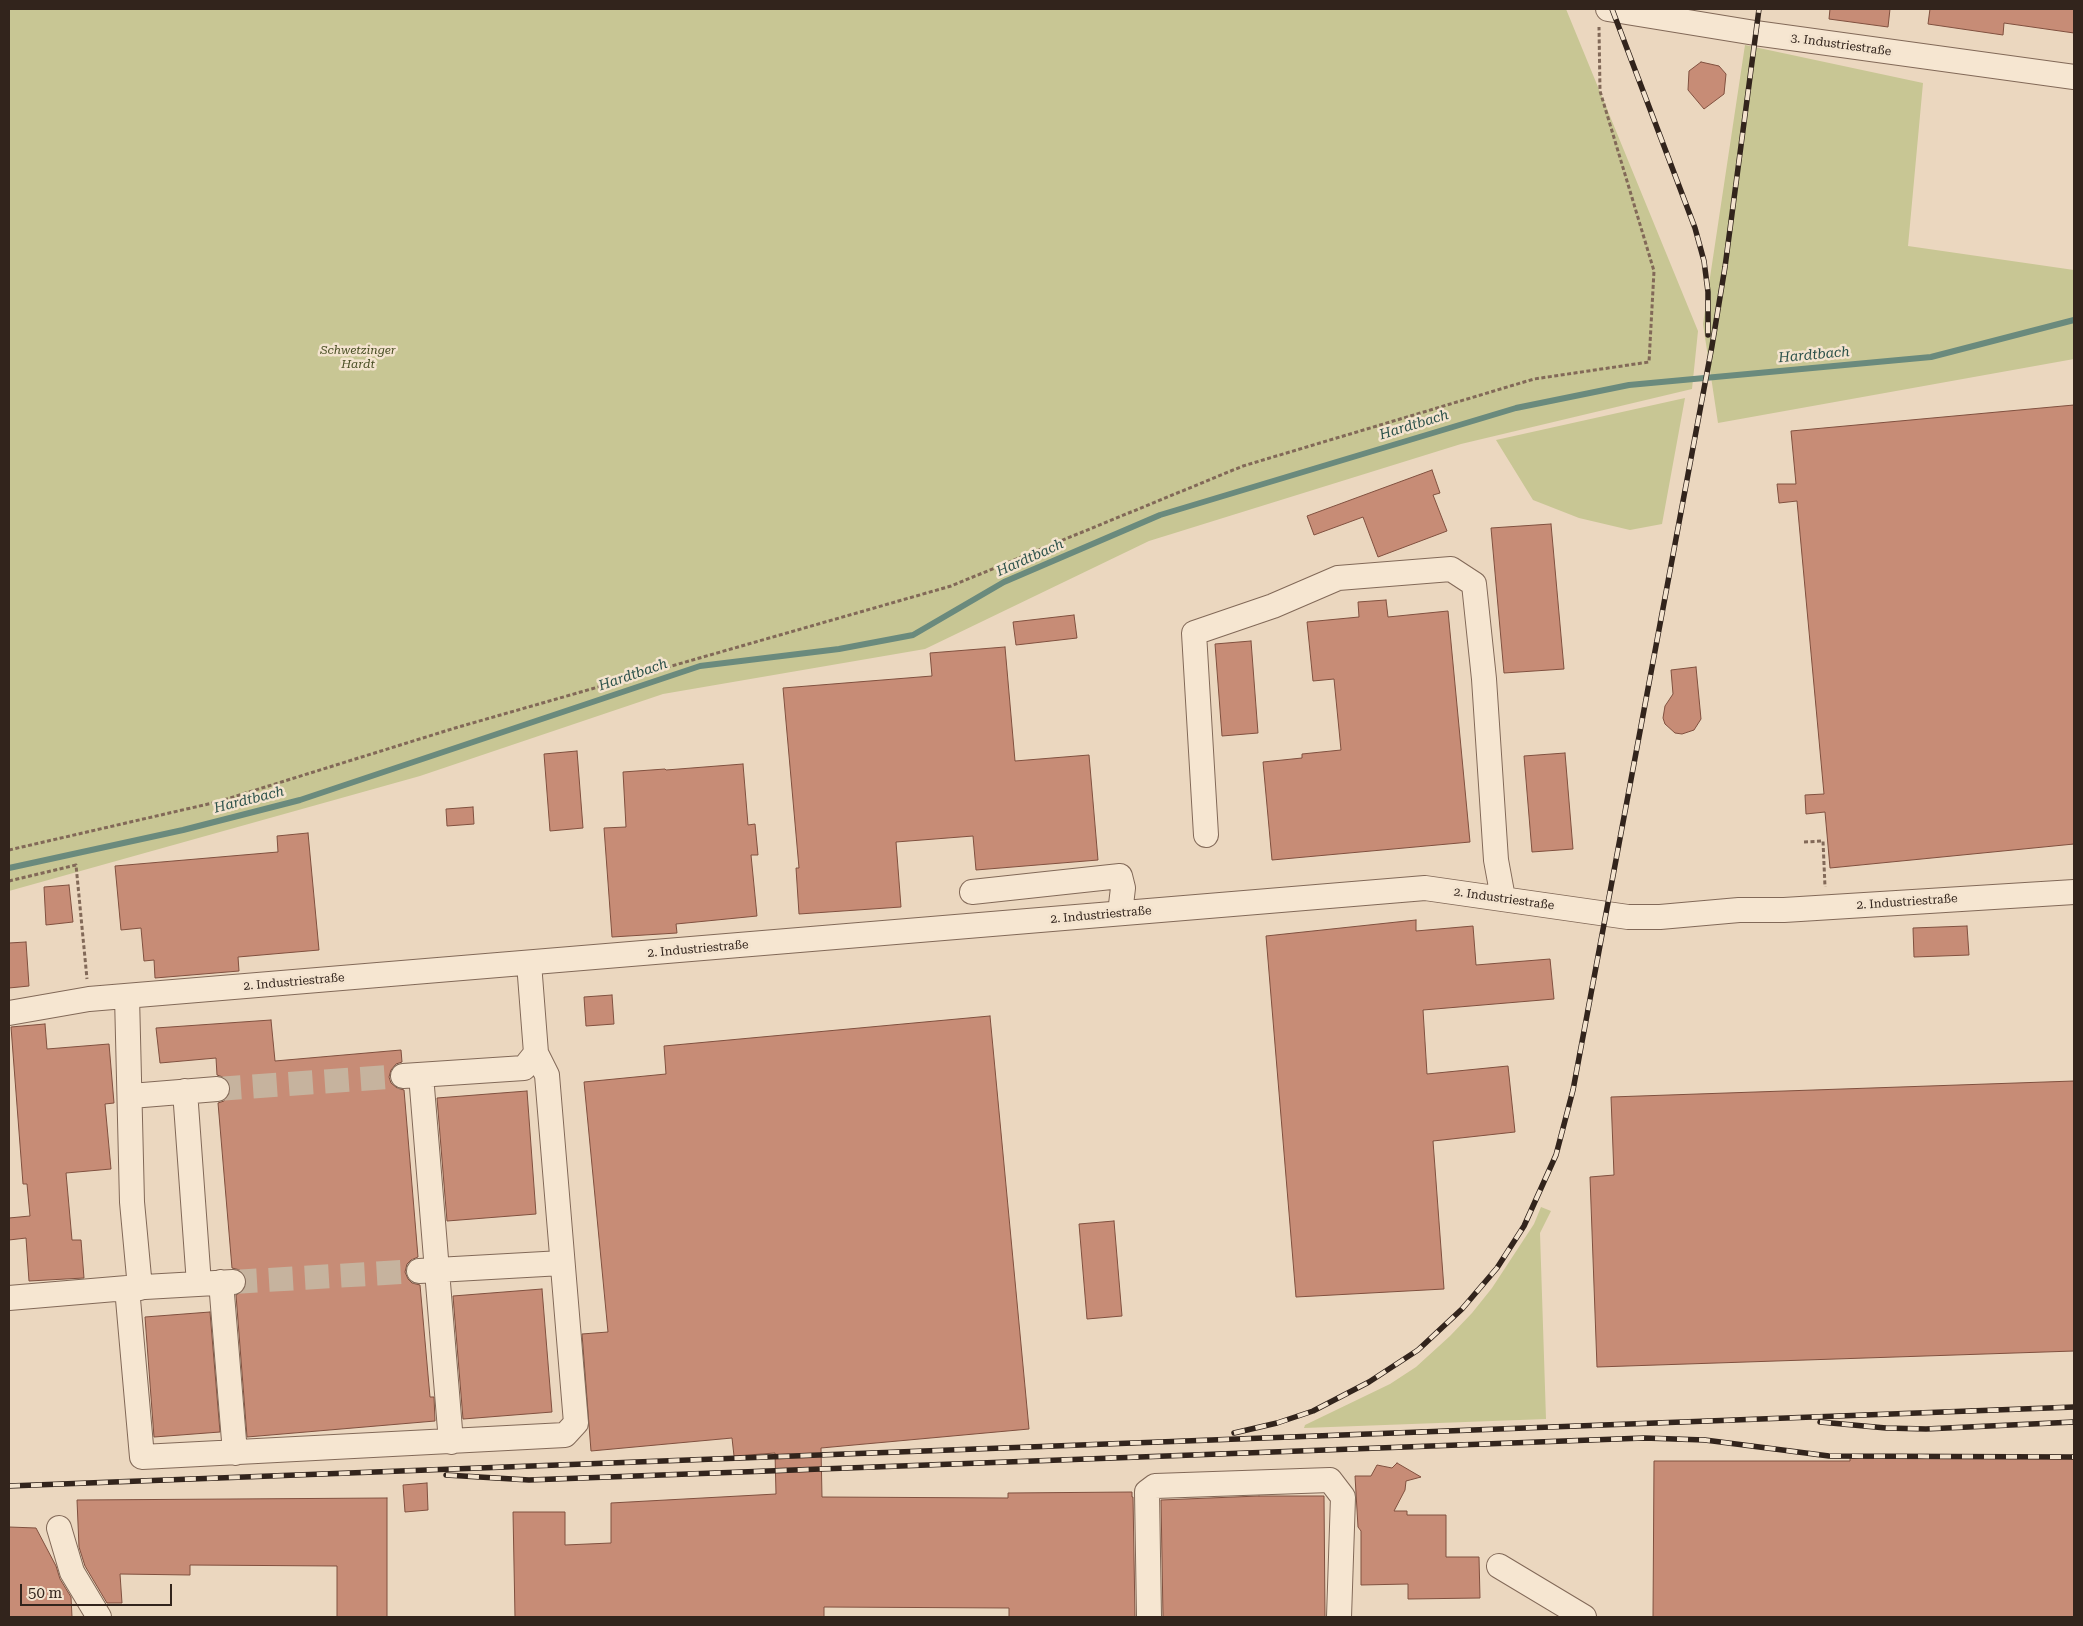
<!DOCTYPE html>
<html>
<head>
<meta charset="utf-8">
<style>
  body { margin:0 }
  #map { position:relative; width:2083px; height:1626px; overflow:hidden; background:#ebd7bf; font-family:"Roboto Serif",serif }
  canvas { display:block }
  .frame { position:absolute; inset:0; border:10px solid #32241c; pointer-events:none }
  .scale { position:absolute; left:20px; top:1584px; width:152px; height:22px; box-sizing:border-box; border:2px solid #32241c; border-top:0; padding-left:6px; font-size:15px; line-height:18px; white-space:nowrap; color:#32241c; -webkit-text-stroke:4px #f3e3ce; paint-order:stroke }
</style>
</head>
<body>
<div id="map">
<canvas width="2083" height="1626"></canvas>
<div class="frame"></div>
<div class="scale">50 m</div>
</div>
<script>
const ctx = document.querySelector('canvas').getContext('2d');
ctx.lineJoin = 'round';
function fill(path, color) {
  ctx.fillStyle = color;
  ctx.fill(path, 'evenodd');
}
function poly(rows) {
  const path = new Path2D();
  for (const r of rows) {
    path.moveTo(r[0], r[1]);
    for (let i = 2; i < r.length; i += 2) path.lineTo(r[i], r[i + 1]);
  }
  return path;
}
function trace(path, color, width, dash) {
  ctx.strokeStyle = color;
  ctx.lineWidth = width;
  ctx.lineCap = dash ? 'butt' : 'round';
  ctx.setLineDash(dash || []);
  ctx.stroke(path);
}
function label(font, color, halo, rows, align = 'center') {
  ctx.font = font + ' "Roboto Serif",serif';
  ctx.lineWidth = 5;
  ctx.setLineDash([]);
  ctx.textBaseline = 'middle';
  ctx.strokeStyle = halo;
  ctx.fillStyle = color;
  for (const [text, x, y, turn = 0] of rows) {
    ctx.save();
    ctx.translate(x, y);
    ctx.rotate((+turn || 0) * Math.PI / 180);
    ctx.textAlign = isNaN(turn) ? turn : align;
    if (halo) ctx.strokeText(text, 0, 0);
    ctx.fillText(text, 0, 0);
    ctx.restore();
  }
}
const green = poly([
  [9,9,1566,9,1698,331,1692,389,1461,444,1149,541,925,649,663,694,420,776,9,891],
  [1745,45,1923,83,1908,246,2074,270,2074,359,1718,423,1703,324],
  [1685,398,1662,524,1630,530,1579,518,1533,500,1496,440],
  [1541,1207,1551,1211,1540,1233,1546,1419,1304,1428,1305,1425,1390,1384,1416,1367,1450,1336,1472,1313,1492,1288,1534,1224]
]);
const stream = poly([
  [9,868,183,830,300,800,700,666,839,649,913,635,1004,582,1160,515,1516,408,1629,385,1931,357,2074,320]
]);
const building = poly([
  [1830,9,1890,9,1888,27,1829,19,1830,9],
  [1930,9,2074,9,2074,33,2004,23,2003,35,1928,24,1930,9],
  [1701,62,1719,66,1726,74,1724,94,1704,109,1688,90,1689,71,1701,62],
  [2074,405,2074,844,1830,868,1825,812,1806,814,1805,795,1824,794,1797,501,1779,503,1777,484,1796,484,1791,431,2074,405],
  [1432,470,1440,493,1433,495,1447,531,1378,557,1363,517,1314,535,1307,516,1432,470],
  [1551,524,1564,669,1504,673,1491,528,1551,524],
  [1386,600,1388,617,1448,611,1470,842,1272,860,1263,762,1302,758,1302,754,1341,750,1334,679,1313,681,1307,622,1359,617,1358,602,1386,600],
  [1074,615,1077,638,1016,645,1013,622,1074,615],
  [1251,641,1258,733,1222,736,1215,644,1251,641],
  [1005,647,1015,761,1089,755,1098,860,976,870,973,836,896,842,901,907,799,914,796,868,799,868,783,688,932,676,930,653,1005,647],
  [1696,667,1701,719,1694,730,1682,734,1675,733,1665,724,1663,718,1665,706,1673,694,1671,670,1696,667],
  [577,751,583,828,550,831,544,754,577,751],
  [1565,753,1573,849,1532,852,1524,756,1565,753],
  [743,764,748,825,755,824,758,855,751,855,757,916,676,924,677,933,612,937,604,828,626,827,623,772,665,769,666,770,743,764],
  [473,807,474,824,447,826,446,809,473,807],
  [308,833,319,950,238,957,239,971,155,978,154,960,144,961,141,928,121,930,115,866,278,852,277,836,308,833],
  [69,885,73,922,46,925,44,887,69,885],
  [1416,920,1416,931,1473,926,1476,965,1550,959,1554,999,1423,1010,1427,1074,1508,1066,1515,1132,1433,1141,1444,1289,1296,1297,1266,936,1416,920],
  [1967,926,1969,955,1914,957,1913,928,1967,926],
  [26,942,29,986,9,988,9,943,26,942],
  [612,995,614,1024,586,1026,584,997,612,995],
  [990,1016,1029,1429,821,1448,822,1497,1008,1498,1008,1493,1132,1492,1132,1497,1133,1497,1135,1617,1009,1617,1009,1608,824,1607,824,1617,515,1617,513,1512,565,1512,565,1545,611,1543,611,1503,776,1494,775,1453,734,1456,732,1438,591,1451,582,1334,608,1332,584,1082,666,1074,664,1046,990,1016],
  [271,1020,275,1061,401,1050,402,1062,396,1064,391,1070,389,1077,391,1083,397,1088,404,1090,418,1257,411,1260,407,1264,405,1272,408,1279,412,1283,420,1285,430,1397,434,1397,435,1421,247,1437,236,1295,245,1289,247,1281,245,1275,240,1270,232,1268,218,1103,224,1101,229,1095,231,1087,228,1081,223,1077,217,1075,216,1058,160,1063,156,1028,271,1020],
  [45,1024,47,1049,109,1044,114,1103,105,1104,111,1169,66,1173,72,1240,81,1240,84,1278,29,1281,26,1238,9,1240,9,1218,30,1216,27,1184,23,1184,11,1027,45,1024],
  [2074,1081,2074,1351,1597,1367,1590,1177,1614,1175,1611,1097,2074,1081],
  [527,1091,536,1214,447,1221,437,1098,527,1091],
  [1114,1221,1122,1316,1087,1319,1079,1224,1114,1221],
  [542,1289,552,1412,463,1419,453,1296,542,1289],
  [210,1312,220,1432,154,1437,145,1317,210,1312],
  [1850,1457,2074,1458,2074,1617,1653,1617,1654,1461,1850,1461,1850,1457],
  [1397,1463,1421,1477,1406,1481,1405,1490,1394,1511,1407,1511,1407,1515,1446,1515,1446,1557,1479,1557,1480,1598,1408,1599,1408,1584,1361,1585,1361,1531,1358,1527,1355,1476,1371,1476,1377,1465,1392,1468,1397,1463],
  [427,1483,428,1510,405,1512,403,1485,427,1483],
  [1259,1496,1324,1496,1325,1617,1163,1617,1161,1500,1259,1496],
  [387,1498,387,1617,337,1617,337,1566,190,1565,190,1575,120,1574,122,1603,107,1603,85,1566,79,1547,77,1500,387,1498],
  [9,1527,36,1528,56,1566,60,1579,71,1597,72,1617,9,1617,9,1527]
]);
const minorTunnel = poly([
  [217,1089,403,1076],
  [233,1282,419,1271]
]);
const path = poly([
  [1804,842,1823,841,1825,887],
  [9,850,217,802,455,728,951,586,1243,466,1534,379,1649,362,1654,271,1600,91,1599,27],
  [9,881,76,865,87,979]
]);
const minor = poly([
  [1608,9,1755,33,2074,77],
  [1206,835,1194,633,1273,606,1338,578,1451,569,1474,584,1484,679,1496,860,1503,898],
  [972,892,1120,876,1123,888,1120,913],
  [127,996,132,1202,140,1288],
  [9,1013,89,999,1425,888,1628,917,1660,917,1739,910,1784,910,2074,892],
  [421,1075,451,1442],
  [403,1076,524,1068,536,1053,529,963],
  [185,1091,199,1284],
  [131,1096,217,1089],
  [419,1271,562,1263],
  [221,1282,235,1453],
  [233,1282,127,1288,142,1457,565,1435,576,1423,547,1075,536,1053],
  [9,1298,127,1288],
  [59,1528,72,1572,99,1617],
  [1499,1566,1584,1617],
  [1149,1617,1147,1492,1155,1486,1330,1480,1343,1497,1339,1617]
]);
const rail = poly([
  [1612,9,1695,228,1704,261,1708,292,1708,335],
  [1820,1422,1886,1428,1926,1429,2074,1422],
  [1234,1433,1277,1423,1313,1411,1369,1382,1418,1350,1462,1309,1497,1268,1524,1226,1556,1155,1573,1090,1712,346,1725,267,1759,9],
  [446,1475,529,1480,1644,1438,1705,1440,1829,1456,2074,1457],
  [9,1486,2074,1407]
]);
const streetNames = [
  ["3. Industriestraße",1841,45,8],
  ["2. Industriestraße",1504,899,8],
  ["2. Industriestraße",1907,902,-4],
  ["2. Industriestraße",1101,915,-5],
  ["2. Industriestraße",698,949,-5],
  ["2. Industriestraße",294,982,-5]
];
const parkNames = [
  ["Schwetzinger",358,350],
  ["Hardt",358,364]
];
const waterNames = [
  ["Hardtbach",1814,355,-5],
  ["Hardtbach",1414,425,-17],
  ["Hardtbach",1030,558,-24],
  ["Hardtbach",633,675,-19],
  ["Hardtbach",249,800,-14]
];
fill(green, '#c8c694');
trace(stream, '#6a8a7d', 6);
fill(building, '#c78c76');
trace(building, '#80503f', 1);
trace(minorTunnel, '#c6b39e', 24, [24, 12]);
trace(minor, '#826958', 26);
trace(path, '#826958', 3, [4, 2.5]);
trace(minor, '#f6e6d1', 24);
trace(rail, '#32241c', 5.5);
trace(rail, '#f3e3ce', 4, [11]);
label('12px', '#32241c', '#f3e3ce', streetNames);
label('italic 12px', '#494e24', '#f3e3ce', parkNames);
label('italic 14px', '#2c514a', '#f3e3ce', waterNames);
</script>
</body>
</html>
